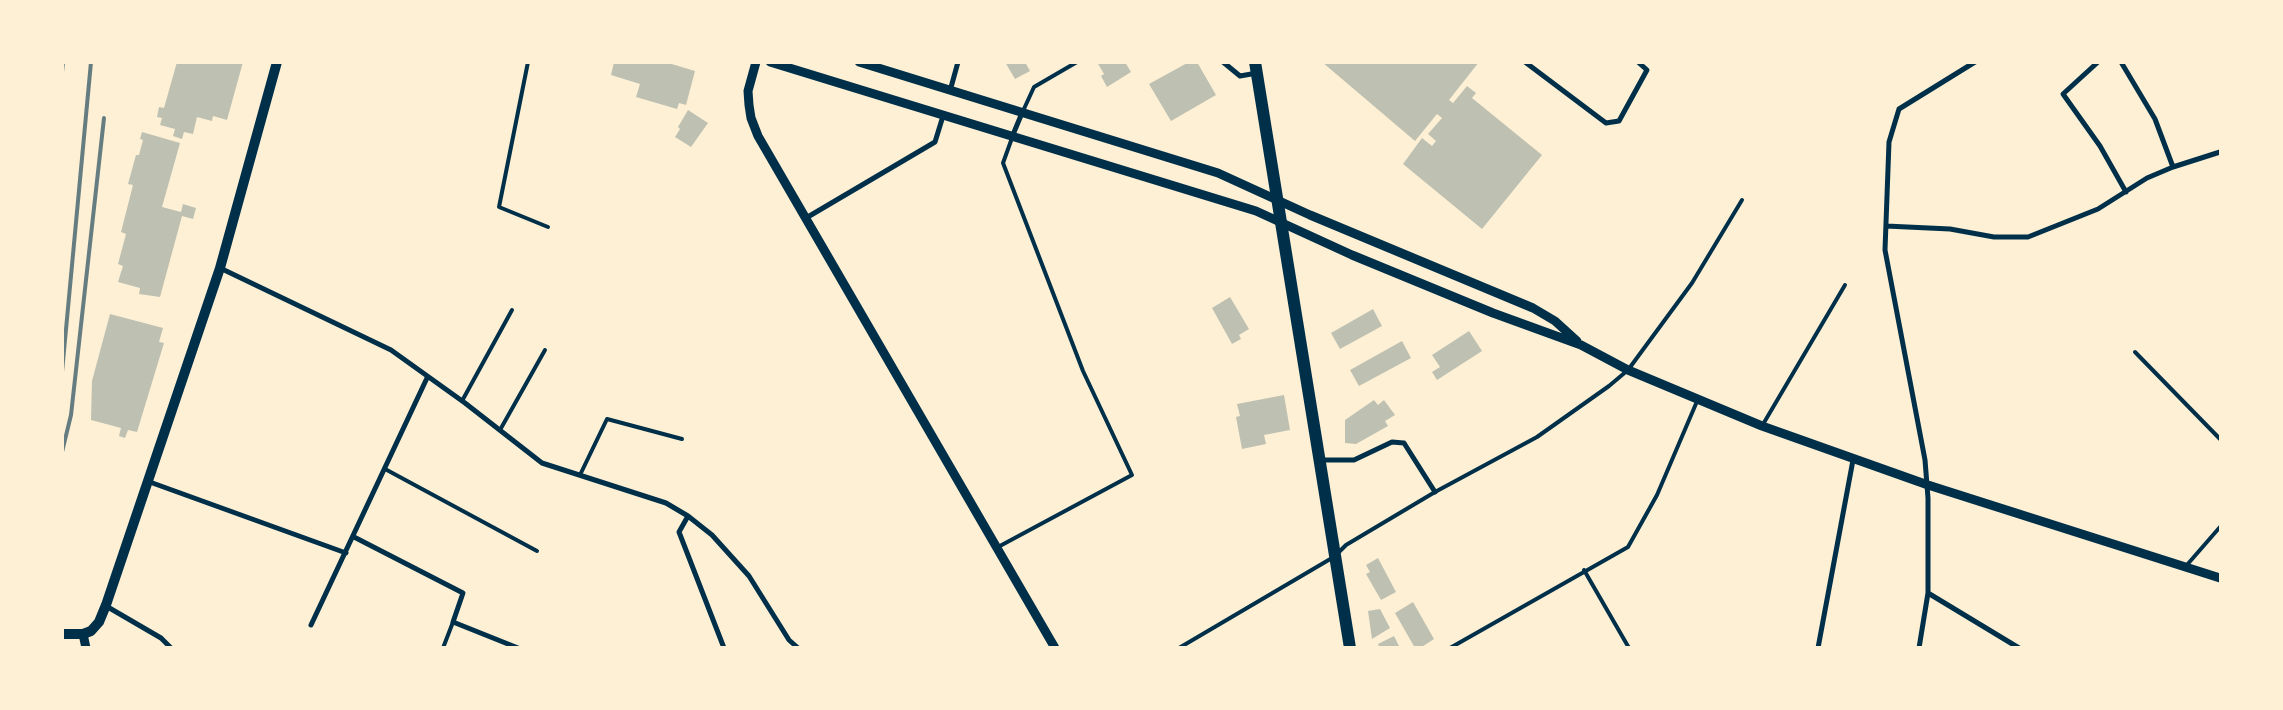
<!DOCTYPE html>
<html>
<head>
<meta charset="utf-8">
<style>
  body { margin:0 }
  #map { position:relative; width:2283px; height:710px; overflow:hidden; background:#fdf0d5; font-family:Raleway,sans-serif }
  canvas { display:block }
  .frame { position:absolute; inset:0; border:64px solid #fdf0d5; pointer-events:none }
</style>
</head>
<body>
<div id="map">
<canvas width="2283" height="710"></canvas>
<div class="frame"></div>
</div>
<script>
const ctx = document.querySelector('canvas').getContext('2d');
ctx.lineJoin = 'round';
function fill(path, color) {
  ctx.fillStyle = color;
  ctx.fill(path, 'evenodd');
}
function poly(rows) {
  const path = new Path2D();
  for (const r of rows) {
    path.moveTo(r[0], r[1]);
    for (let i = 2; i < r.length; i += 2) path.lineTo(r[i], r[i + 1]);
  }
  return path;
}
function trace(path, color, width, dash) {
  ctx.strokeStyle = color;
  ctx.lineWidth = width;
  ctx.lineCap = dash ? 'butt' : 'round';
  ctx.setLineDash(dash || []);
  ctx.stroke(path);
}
const building = poly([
  [177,62,243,62,227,120,213,116,212,121,197,117,193,134,184,132,182,139,173,136,175,129,160,125,162,118,157,117,159,107,164,108],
  [614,62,665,62,695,71,686,105,679,103,677,109,636,97,640,84,611,75],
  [1005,62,1025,62,1030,71,1015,79],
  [1097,62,1125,62,1131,72,1107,87,1101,76,1104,74],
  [1189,62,1197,62,1216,95,1171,121,1149,84],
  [1322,62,1479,62,1449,100,1453,103,1467,86,1476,93,1472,98,1542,155,1482,229,1403,164,1422,138,1432,146,1436,141,1428,134,1442,118,1437,114,1415,141],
  [688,110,708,123,691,147,675,137,680,129,678,127],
  [142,132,180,143,162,207,181,212,183,204,196,208,193,219,182,216,160,297,139,294,140,288,118,282,123,266,118,264,126,234,121,232,133,185,128,184,136,155,139,155,143,140,140,139],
  [1230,297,1249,329,1239,335,1241,339,1232,344,1212,308],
  [1373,309,1382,326,1340,349,1331,333],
  [110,314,163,328,159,342,164,343,137,432,128,430,125,438,119,436,121,428,91,420,92,381],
  [1469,331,1482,351,1437,380,1432,372,1440,367,1432,355],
  [1402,341,1411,358,1359,386,1350,370],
  [1284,395,1290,430,1264,435,1266,444,1242,449,1236,417,1240,416,1237,404],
  [1374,400,1378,405,1384,400,1395,415,1385,421,1388,426,1356,444,1345,443,1345,420],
  [1378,558,1396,592,1381,600,1366,574,1370,572,1366,565],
  [1413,602,1434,639,1420,648,1415,648,1395,613],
  [1380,609,1390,628,1372,639,1368,611],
  [1394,636,1400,648,1380,648,1378,644]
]);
const service = poly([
  [528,62,499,207,548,227],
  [1023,111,1034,87,1077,62],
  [2135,352,2220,439],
  [462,401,512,310],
  [1762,426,1845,285],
  [500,430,545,350],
  [385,469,537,551],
  [580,475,607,419,682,439],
  [998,547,1132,475,1083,371,1003,163,1012,138],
  [1338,553,1346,545,1435,492,1537,437,1609,386,1628,370,1692,283,1742,200],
  [2186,566,2220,527],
  [1584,570,1629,648],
  [443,648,453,622],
  [1179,648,1332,558],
  [1450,648,1628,547,1657,495,1698,399]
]);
const minor = poly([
  [1223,62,1240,76,1257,73],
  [1525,62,1606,123,1619,121,1647,70,1638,62],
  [2098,62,2063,94,2100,146,2126,192],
  [2121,62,2155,119,2173,167],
  [950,91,958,62],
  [1012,137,1022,113],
  [806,218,935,142,943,116],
  [1886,226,1950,229,1994,237,2028,237,2098,209,2147,178,2173,167,2220,152],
  [220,268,391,350,465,403,542,463,666,503,688,516,712,535,749,576,789,640,798,648],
  [1319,460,1354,460,1392,442,1404,443,1435,492],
  [147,481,346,553],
  [688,516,679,532,724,648],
  [354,537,463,593,453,622,518,648],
  [1928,593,2019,648],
  [106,606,161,638,171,648],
  [311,625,427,378],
  [1818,648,1853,460],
  [1919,648,1928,593,1928,498,1925,460,1885,250,1889,142,1899,109,1975,62]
]);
const tertiary = poly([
  [756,62,748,91,749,105,751,118,758,136,1055,648],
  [770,62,1256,211,1352,255,1493,313,1581,345,1628,370,1762,426,1928,485,2220,578],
  [859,62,1218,173,1310,215,1533,308,1555,321,1577,341],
  [83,634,86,648]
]);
const secondary = poly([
  [62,634,83,634,91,631,99,622,106,605,220,268,277,62]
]);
const trunk = poly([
  [1255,62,1350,648]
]);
const rail = poly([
  [62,72,63,62],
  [62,372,91,62],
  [62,452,71,415,104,118]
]);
fill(building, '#bec0b2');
trace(service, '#003049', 4);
trace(minor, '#003049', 5);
trace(tertiary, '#003049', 9);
trace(secondary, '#003049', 10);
trace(trunk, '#003049', 12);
trace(rail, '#657d81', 4);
</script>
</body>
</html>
